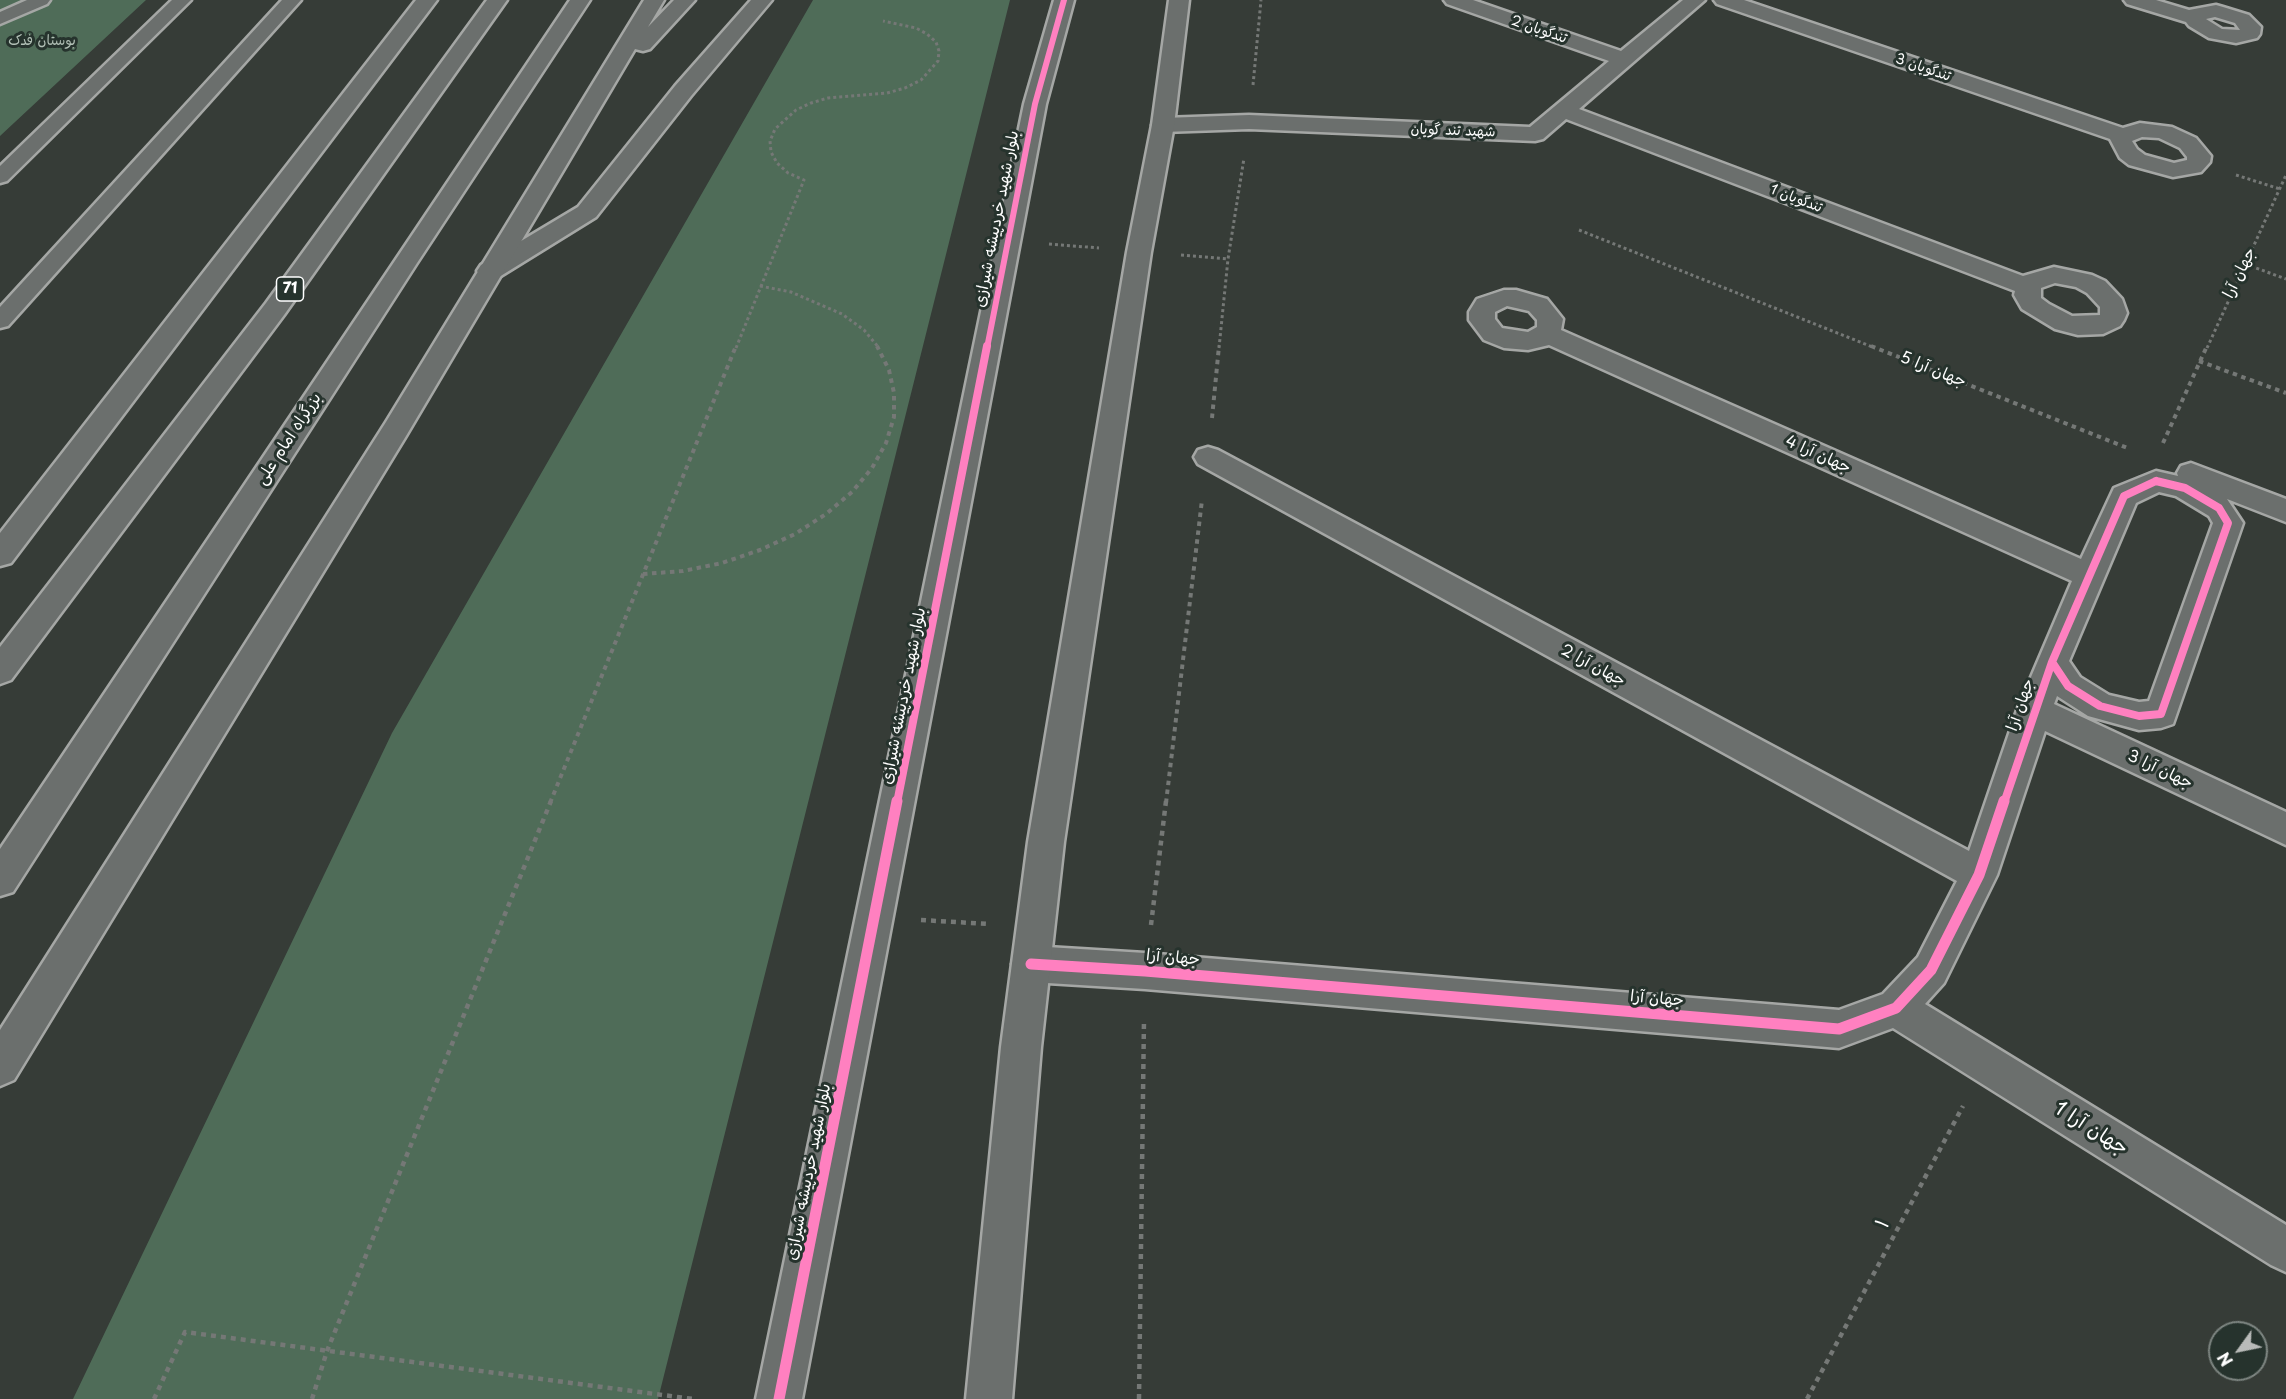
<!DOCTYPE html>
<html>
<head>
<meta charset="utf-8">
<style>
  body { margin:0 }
  #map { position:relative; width:2286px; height:1399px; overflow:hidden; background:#363c37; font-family:"Playpen Sans",sans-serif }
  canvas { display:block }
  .north { position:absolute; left:2208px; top:1321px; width:60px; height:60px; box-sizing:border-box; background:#26332d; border:2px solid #7d8581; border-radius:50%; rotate:237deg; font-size:16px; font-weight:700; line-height:24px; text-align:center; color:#fff }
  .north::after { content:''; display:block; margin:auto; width:21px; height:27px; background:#b9bbb9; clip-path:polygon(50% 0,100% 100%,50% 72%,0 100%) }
</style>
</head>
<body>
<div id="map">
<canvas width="2286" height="1399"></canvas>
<div class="north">N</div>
</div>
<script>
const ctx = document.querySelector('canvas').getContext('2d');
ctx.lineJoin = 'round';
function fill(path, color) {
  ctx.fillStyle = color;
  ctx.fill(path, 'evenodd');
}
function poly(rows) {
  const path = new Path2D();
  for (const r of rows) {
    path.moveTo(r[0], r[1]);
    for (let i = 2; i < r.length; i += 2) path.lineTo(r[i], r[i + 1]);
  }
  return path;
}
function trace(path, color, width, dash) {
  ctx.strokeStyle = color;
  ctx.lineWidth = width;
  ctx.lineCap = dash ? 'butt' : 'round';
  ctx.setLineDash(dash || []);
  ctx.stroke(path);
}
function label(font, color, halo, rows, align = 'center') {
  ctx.font = font + ' "Playpen Sans","Playpen Sans Arabic",sans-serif';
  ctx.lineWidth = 6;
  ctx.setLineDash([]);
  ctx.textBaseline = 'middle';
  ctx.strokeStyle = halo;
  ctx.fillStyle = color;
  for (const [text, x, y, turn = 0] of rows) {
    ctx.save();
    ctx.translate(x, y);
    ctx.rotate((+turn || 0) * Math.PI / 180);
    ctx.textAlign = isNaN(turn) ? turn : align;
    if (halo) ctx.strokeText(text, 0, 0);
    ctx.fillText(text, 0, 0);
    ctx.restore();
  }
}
const green = poly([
  [0,0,146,0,0,136],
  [813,0,1010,0,658,1399,73,1399,392,733]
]);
const pathFar2 = poly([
  [1253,85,1261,0],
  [2236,175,2280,189],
  [1579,230,1875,348],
  [1049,244,1099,248],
  [1181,255,1228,259],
  [2245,264,2286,279],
  [760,286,791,292,842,314,864,330,879,348],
  [736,348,804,180,788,173,777,163,771,152,770,141,775,129,796,110,811,103,828,98,887,93,905,88,921,80,938,61,939,51,936,42,927,34,916,28,883,21],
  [1219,348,1228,259,1244,158],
  [2207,348,2286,175]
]);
const pathFar1 = poly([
  [1871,346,2130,449],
  [2199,361,2286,393],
  [1212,418,1219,346],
  [2163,443,2207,346],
  [643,574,683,571,722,563,760,550,795,534,826,514,852,492,872,468,886,443,894,417,894,393,889,370,877,346],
  [550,803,736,346],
  [1166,803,1202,500]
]);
const path = poly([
  [921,920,989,924],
  [1151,925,1166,801],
  [154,1399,185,1332,693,1399],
  [312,1399,327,1351,551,801],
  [1139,1399,1144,1019],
  [1807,1399,1963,1106]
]);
const service = poly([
  [27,0,50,0,47,4,0,24,0,12,27,0],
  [172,0,191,0,7,181,0,183,0,166,172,0],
  [282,0,301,0,8,326,0,328,0,307,282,0]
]);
const minor = poly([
  [1444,0,1473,0,1621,51,1683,0,1705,0,1579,109,2023,276,2054,267,2092,275,2105,281,2122,299,2127,313,2124,320,2120,326,2103,334,2078,335,2055,329,2022,309,2014,295,2015,291,1566,119,1543,139,1535,141,1249,129,1163,132,1155,130,1152,125,1155,120,1163,118,1249,115,1530,127,1609,61,1447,4,1444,0],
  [2055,283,2076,287,2087,293,2100,307,2100,315,2072,316,2049,304,2041,298,2041,288,2055,283],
  [1714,0,1744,0,2123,128,2140,123,2172,127,2196,138,2211,156,2210,162,2201,172,2173,177,2129,165,2120,158,2110,139,1717,4,1714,0],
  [2142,137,2159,138,2180,148,2187,157,2187,160,2174,163,2145,155,2137,149,2132,141,2142,137],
  [2124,0,2156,0,2189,10,2216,5,2223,7,2249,15,2261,27,2260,34,2257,38,2236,43,2209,38,2189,26,2186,22,2127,4,2124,0],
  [2215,17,2235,23,2240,30,2222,29,2206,19,2215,17],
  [1504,290,1516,290,1547,299,1563,319,1561,330,2081,559,2114,488,2156,471,2178,476,2177,473,2181,466,2191,463,2286,499,2286,522,2227,499,2243,523,2173,724,2161,728,2139,730,2088,716,2057,696,2054,704,2286,812,2286,845,2045,731,1997,875,1944,983,1925,1004,2286,1225,2286,1272,2271,1265,1893,1028,1839,1048,1145,989,1031,982,1018,977,1012,964,1018,951,1031,946,1145,953,1839,1010,1883,994,1918,957,1957,881,1198,464,1194,457,1198,450,1208,447,1218,450,1969,851,2017,710,2072,581,1549,345,1528,350,1504,348,1484,340,1469,320,1469,312,1477,299,1504,290],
  [1507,306,1529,311,1537,320,1537,327,1528,332,1502,328,1495,319,1495,312,1507,306],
  [2159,492,2176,496,2209,516,2213,523,2149,701,2139,702,2109,695,2080,677,2069,661,2136,503,2159,492]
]);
const tertiary = poly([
  [751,0,772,0,691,96,596,217,499,277,490,279,481,277,477,271,481,265,578,207,675,86,751,0],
  [1054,0,1074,0,1046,104,802,1399,756,1399,1024,104,1054,0],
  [1169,0,1189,0,1174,125,1151,252,1064,842,1041,1047,1012,1399,966,1399,1001,1047,1028,842,1127,252,1152,125,1169,0]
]);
const trunk = poly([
  [416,0,437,0,11,563,0,566,0,533,416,0],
  [487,0,507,0,284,315,11,680,0,684,0,647,266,303,487,0],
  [570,0,590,0,417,263,13,892,0,896,0,849,570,0],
  [644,0,664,0,648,27,674,0,695,0,650,49,643,51,635,49,406,436,14,1080,0,1086,0,1030,386,422,644,0]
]);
const cyclewayFar2 = poly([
  [987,348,1035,104,1064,0]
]);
const cyclewayFar1 = poly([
  [2156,481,2185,488,2219,508,2228,523,2161,714,2139,716,2100,706,2068,686,2052,662,2124,496,2156,481],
  [897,803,987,346],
  [2004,803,2052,662]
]);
const cycleway = poly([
  [1031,964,1145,971,1839,1029,1896,1008,1931,970,1979,875,2004,801],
  [779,1399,897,801]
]);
const farStreetnames = [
  ["تندگویان 2",1539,30,19],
  ["تندگویان 3",1923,68,19],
  ["شهید تند گویان",1453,131,2],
  ["تندگویان 1",1796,199,21]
];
const farParknames = [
  ["بوستان فدک",42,41]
];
const shields = [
  [290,289,27]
];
const shieldNames = [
  ["71",290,289]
];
const streetNames = [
  ["بلوار شهید خردپیشه شیرازی",997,219,-79],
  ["جهان آرا",2240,273,-64],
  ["جهان آرا 5",1933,370,22],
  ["بزرگراه امام علی",289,439,-57],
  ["جهان آرا 4",1818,455,24],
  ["جهان آرا 2",1593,666,28],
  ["بلوار شهید خردپیشه شیرازی",904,696,-79],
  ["جهان آرا",2021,705,-71],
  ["جهان آرا 3",2160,770,25],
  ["جهان آرا",1173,958,5],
  ["جهان آرا",1657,999,5],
  ["بلوار شهید خردپیشه شیرازی",809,1172,-79]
];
const nearStreetnames = [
  ["جهان آرا 1",2091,1129,32],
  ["۱",1883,1224,-62]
];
fill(green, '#4f6c58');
trace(service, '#a5a7a5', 5);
trace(minor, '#a5a7a5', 5);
trace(tertiary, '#a5a7a5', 5);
trace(trunk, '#a5a7a5', 5);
trace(pathFar2, '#757876', 3, [3, 3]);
trace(pathFar1, '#757876', 4, [4.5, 4.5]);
trace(path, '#757876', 4.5, [5, 5]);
fill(service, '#6b6f6d');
fill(minor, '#6b6f6d');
fill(tertiary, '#6b6f6d');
fill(trunk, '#6b6f6d');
trace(cyclewayFar2, '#ff80c0', 6);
trace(cyclewayFar1, '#ff80c0', 8);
trace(cycleway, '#ff80c0', 11);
label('14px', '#fff', '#26332d', farStreetnames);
label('14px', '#b2c0b6', '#26332d', farParknames);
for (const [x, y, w] of shields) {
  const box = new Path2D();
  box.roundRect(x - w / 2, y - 12, w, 24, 4.5);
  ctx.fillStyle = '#26332d';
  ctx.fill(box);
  trace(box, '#fff', 1.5);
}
label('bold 15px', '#fff', null, shieldNames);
label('16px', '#fff', '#26332d', streetNames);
label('20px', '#fff', '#26332d', nearStreetnames);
</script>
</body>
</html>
